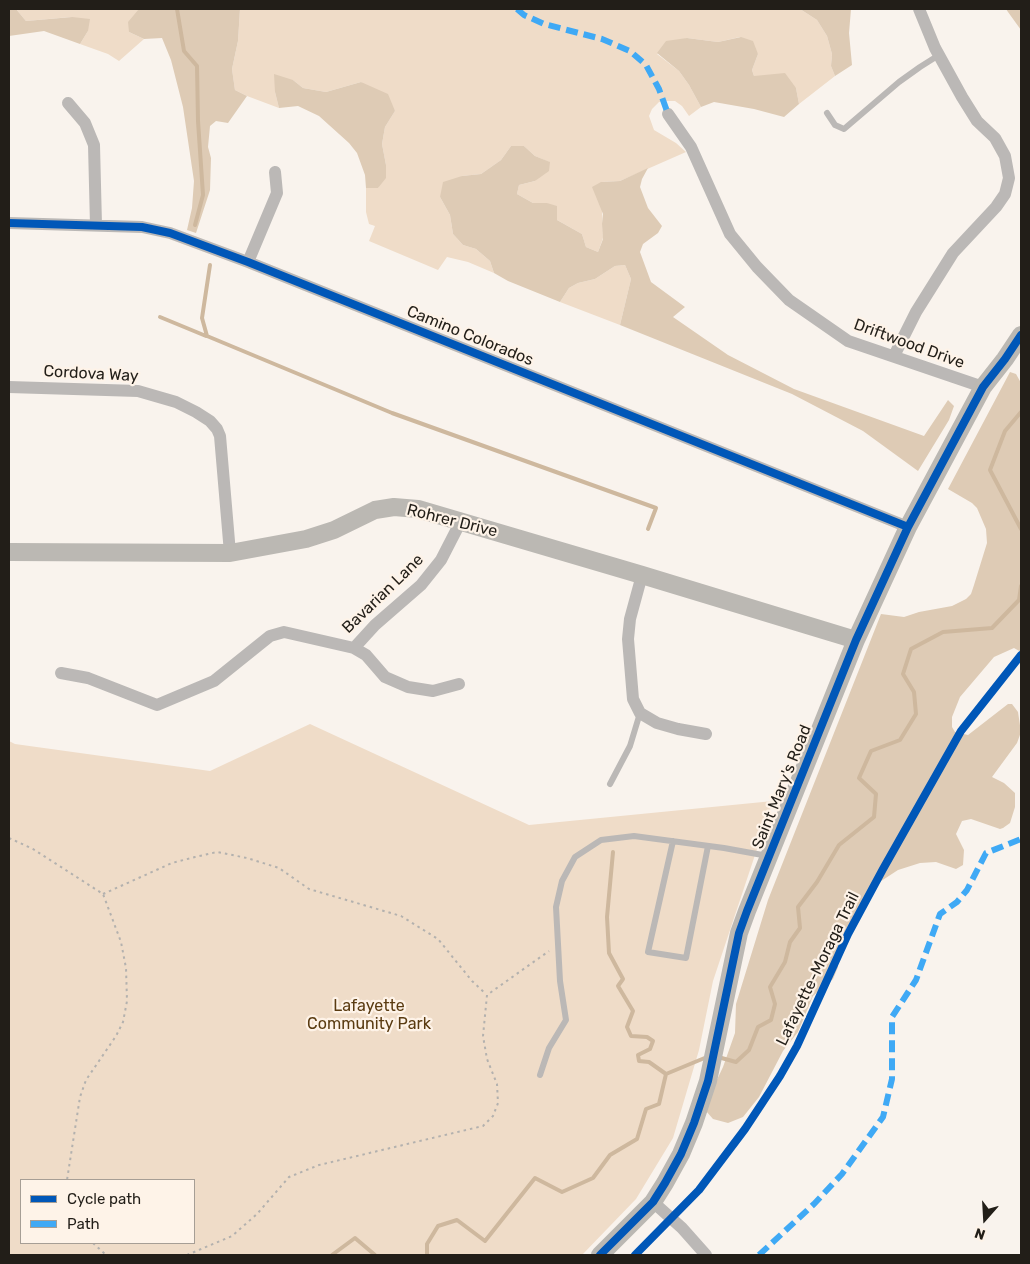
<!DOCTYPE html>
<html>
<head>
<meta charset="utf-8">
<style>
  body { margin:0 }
  #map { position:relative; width:1030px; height:1264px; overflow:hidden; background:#f9f3ed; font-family:Rubik,sans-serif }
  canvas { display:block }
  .frame { position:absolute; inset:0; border:10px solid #221e18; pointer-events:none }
  .legend { position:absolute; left:20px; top:1179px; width:175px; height:65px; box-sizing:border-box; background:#fef3e8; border:1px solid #a69e95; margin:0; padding:6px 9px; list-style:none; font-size:15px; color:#221e18 }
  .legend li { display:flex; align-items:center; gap:10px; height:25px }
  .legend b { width:25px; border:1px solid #a69e95 }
  .north { position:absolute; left:960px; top:1194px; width:50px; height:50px; -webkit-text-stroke:4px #fef3e8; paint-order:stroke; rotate:199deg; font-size:14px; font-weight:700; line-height:20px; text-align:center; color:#221e18 }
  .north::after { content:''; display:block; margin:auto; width:18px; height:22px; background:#221e18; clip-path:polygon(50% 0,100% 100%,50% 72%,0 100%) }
</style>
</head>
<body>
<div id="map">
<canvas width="1030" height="1264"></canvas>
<div class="frame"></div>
<ul class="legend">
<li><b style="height:6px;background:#0057b8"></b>Cycle path</li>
<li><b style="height:6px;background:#3fa9f5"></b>Path</li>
</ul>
<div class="north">N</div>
</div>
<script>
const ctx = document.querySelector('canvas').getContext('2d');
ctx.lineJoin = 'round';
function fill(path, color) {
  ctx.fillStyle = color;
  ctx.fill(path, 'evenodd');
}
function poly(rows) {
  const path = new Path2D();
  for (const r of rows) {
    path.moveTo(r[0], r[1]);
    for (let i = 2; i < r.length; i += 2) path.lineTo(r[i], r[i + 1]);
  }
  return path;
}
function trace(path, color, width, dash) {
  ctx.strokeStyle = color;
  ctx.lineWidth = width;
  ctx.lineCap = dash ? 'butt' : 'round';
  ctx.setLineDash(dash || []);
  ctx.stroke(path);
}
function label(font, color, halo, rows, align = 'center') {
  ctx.font = font + ' Rubik,sans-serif';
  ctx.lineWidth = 4.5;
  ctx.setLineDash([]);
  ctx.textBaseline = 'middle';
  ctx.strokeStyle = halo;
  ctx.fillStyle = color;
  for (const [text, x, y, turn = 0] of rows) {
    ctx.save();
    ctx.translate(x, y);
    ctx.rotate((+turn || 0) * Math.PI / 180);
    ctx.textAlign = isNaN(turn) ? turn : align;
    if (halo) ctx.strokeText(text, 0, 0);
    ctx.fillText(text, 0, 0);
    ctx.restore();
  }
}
const green = poly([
  [16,9,139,9,129,32,144,39,119,61,108,54,80,44,88,31,71,17,26,21],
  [240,9,800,9,817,20,827,36,832,54,831,66,835,76,799,104,796,88,754,76,752,70,758,54,740,37,718,42,687,38,657,54,679,71,689,85,701,107,689,116,682,106,675,101,667,101,659,102,652,109,649,116,654,130,676,143,686,152,620,181,601,182,603,238,598,252,586,247,582,234,557,220,547,203,533,203,517,194,519,185,535,181,549,162,535,156,524,146,511,146,501,160,481,174,462,176,440,197,450,215,453,234,463,245,476,249,490,261,494,273,468,262,447,257,438,270,369,241,375,226,369,224,366,212,366,188,378,188,386,165,382,144,385,127,395,111,361,82,326,92,303,88,293,80,275,92,279,108,247,96,235,90,232,69,238,41],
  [625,265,631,279,620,325,560,302,569,288,578,283,595,279,615,266],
  [310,724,529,825,773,801,713,981,699,1050,673,1138,636,1199,582,1255,9,1255,9,741,15,744,210,771],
  [21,1180,194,1180,194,1243,21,1243]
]);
const forest = poly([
  [9,9,16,9,26,21,72,17,90,19,88,31,80,44,44,31,9,36],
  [139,9,240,9,238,41,232,69,235,90,247,96,228,123,216,121,210,126,208,147,211,158,210,190,196,233,187,230,192,208,194,181,183,107,171,60,162,38,144,39,129,32,128,22],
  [800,9,851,9,849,33,852,65,835,76,831,66,832,54,827,36,817,20],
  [1006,9,1021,9,1021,30,1008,12],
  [741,37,753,41,758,54,752,70,754,76,785,73,796,88,799,104,784,117,754,109,714,102,701,107,689,85,679,71,657,53,666,41,687,38,718,42],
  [274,74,293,80,303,88,326,92,361,82,388,94,395,111,385,127,382,144,386,165,386,178,378,188,366,188,365,175,357,153,349,143,319,116,298,106,279,108,275,92],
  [511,146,524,146,535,156,550,162,549,171,535,181,519,185,517,194,533,203,547,203,557,206,557,220,582,234,586,247,598,252,603,239,602,224,603,214,592,187,601,182,620,181,648,168,642,179,640,187,648,208,662,226,658,233,643,244,640,252,651,282,685,307,673,317,728,355,794,389,924,436,948,400,954,406,949,420,918,471,863,431,792,394,620,325,631,279,625,265,615,266,595,279,578,283,569,288,560,302,508,281,494,273,490,261,476,249,463,245,453,234,450,215,440,197,443,182,462,176,481,174,501,160],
  [1010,372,1016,374,1021,383,1021,652,1014,648,994,657,960,697,952,717,952,727,955,732,968,735,1008,704,1012,704,1018,712,1021,732,1017,743,992,777,1004,783,1015,793,1015,807,1010,823,1003,828,1000,829,971,819,962,821,956,834,964,850,963,865,956,869,936,862,920,863,898,870,872,887,842,936,837,953,838,967,833,979,813,996,798,1032,783,1051,759,1097,743,1117,728,1123,713,1119,706,1111,706,1103,723,1067,735,1033,736,1004,768,900,881,614,904,617,919,612,952,606,966,599,971,594,974,585,987,543,986,529,977,508,972,503,948,489]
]);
const stream = poly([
  [177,9,184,51,197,66,198,121,203,195,195,225],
  [210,265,202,318,207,336,392,413,656,508,648,529],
  [160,317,206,336],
  [1021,412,1005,431,990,470,1021,529],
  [613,852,607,917,609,953,623,979,618,986,633,1011,627,1027,631,1036,647,1037,653,1041,650,1049,638,1055,639,1061,649,1062,666,1074],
  [718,1057,736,1062,749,1050,758,1027,771,1020,775,1004,770,987,785,962,790,942,800,928,798,907,817,882,839,845,874,817,876,794,859,778,871,751,900,740,916,714,914,692,903,674,911,649,943,632,992,628,1019,600,1021,586],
  [332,1255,355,1238,375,1255],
  [427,1255,427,1244,438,1226,457,1220,485,1241,535,1178,562,1192,593,1178,610,1155,637,1139,646,1109,659,1104,666,1074,707,1057]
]);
const path = poly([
  [9,838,33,849,103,894,121,942,126,968,127,1001,123,1022,116,1036,86,1080,80,1097,67,1180],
  [103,894,172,863,195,857,217,852,247,858,279,868,309,889,401,916,438,939,472,981,486,994],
  [93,1243,106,1255],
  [187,1255,232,1236,257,1214,289,1177,319,1165,483,1126,493,1116,498,1103,497,1084,487,1059,483,1036,487,995,549,951]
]);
const lane = poly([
  [827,113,835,125,844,129,899,82,920,67,939,55],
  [610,784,630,746,640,713],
  [673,841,648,952,686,958,708,846],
  [540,1075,549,1048,566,1020,560,981,556,907,562,881,575,857,601,840,634,836,724,848,768,856]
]);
const street = poly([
  [68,103,85,123,94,145,96,225],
  [668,114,691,147,730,234,757,267,789,300,848,341,983,387],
  [9,223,142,227,170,233,248,262,908,527],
  [248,262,277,193,275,172],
  [894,356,916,312,953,253,996,207,1005,194,1009,178,1005,156,995,138,977,121,962,97,935,48,919,9],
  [9,387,138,391,176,402,196,412,210,421,217,429,220,436,230,553],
  [642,575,630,619,628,639,633,699,640,713,657,723,678,729,706,734],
  [354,648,366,655,385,677,408,687,433,691,459,684],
  [61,673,88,678,157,705,214,681,270,636,284,632,354,648,375,625,421,585,441,560,461,521],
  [653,1202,682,1228,706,1255]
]);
const secondary = poly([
  [9,552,230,553,306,539,334,530,375,510,394,507,418,509,642,575,856,640],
  [600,1255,653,1202,665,1183,681,1154,694,1123,708,1081,739,933,747,911,856,640,908,527,983,387,1005,359,1021,335]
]);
const quiet = poly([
  [517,9,524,15,544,24,602,39,630,51,646,65,659,89,668,114],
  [759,1255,814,1204,842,1174,883,1117,892,1079,892,1017,916,980,940,914,957,902,967,890,986,853,1021,839]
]);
const cycleway = poly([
  [9,223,142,227,170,233,248,262,908,527],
  [600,1255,653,1202,665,1183,681,1154,694,1123,708,1081,739,933,747,911,856,640,908,527,983,387,1005,359,1021,335],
  [635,1255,699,1190,745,1129,780,1076,797,1046,848,934,883,869,961,731,1021,655]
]);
const streetNames = [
  ["Camino Colorados",470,336,22],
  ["Driftwood Drive",909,344,20],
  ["Cordova Way",91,374,3],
  ["Rohrer Drive",452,521,14],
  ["Bavarian Lane",383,594,-44],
  ["Saint Mary's Road",782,787,-68],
  ["Lafayette-Moraga Trail",818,969,-64]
];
const parkNames = [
  ["Lafayette",369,1006],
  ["Community Park",369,1024]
];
fill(green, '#efdcc8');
fill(forest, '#decbb5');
trace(stream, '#ceb89e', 4);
trace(path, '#b3b1ae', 2, [2.5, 4]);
trace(lane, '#bbb8b6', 6);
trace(street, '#bbb8b6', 12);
trace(secondary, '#bbb8b3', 18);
trace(quiet, '#3fa9f5', 6, [12, 6]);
trace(cycleway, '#0057b8', 8);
label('16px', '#221e18', '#fef3e8', streetNames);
label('16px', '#5a3b11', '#fef3e8', parkNames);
</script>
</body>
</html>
